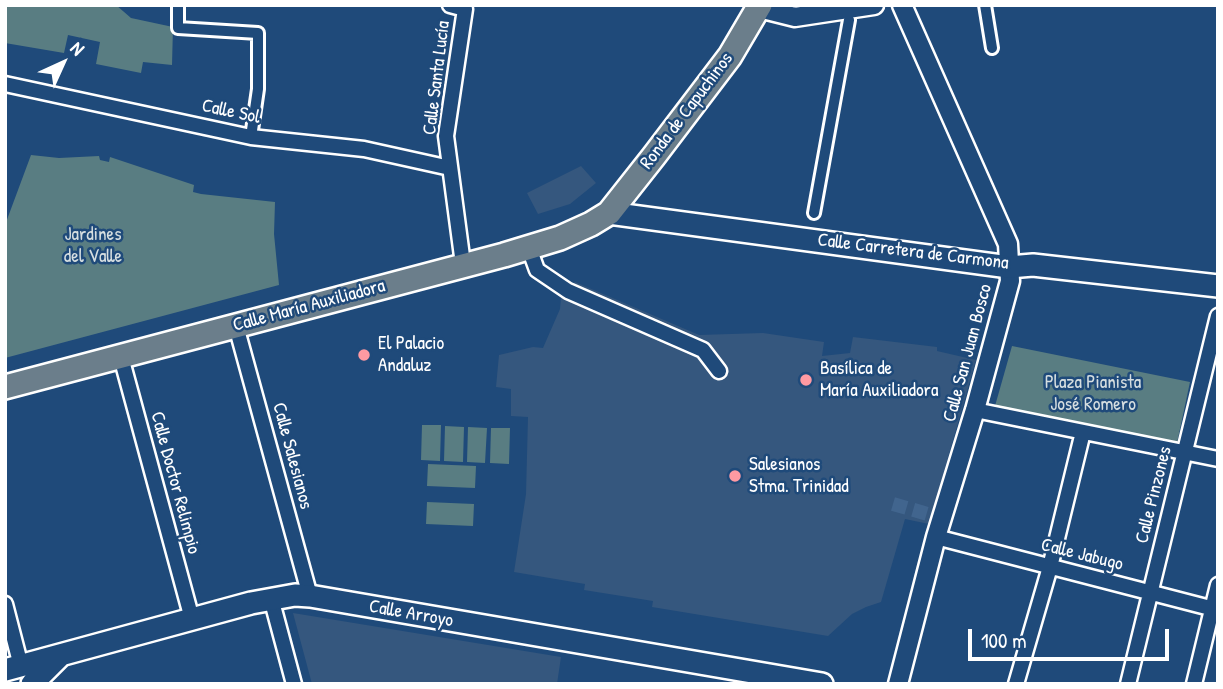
<!DOCTYPE html>
<html>
<head>
<meta charset="utf-8">
<style>
  body { margin:0 }
  #map { position:relative; width:1223px; height:689px; overflow:hidden; background:#1f4a7a; font-family:"Patrick Hand",sans-serif }
  canvas { display:block }
  .frame { position:absolute; inset:0; border:7px solid #fff; pointer-events:none }
  .north { position:absolute; left:28px; top:28px; width:70px; height:70px; -webkit-text-stroke:5px #1f4a7a; paint-order:stroke; rotate:45deg; font-size:19px; font-weight:700; line-height:28px; text-align:center; color:#fff }
  .north::after { content:''; display:block; margin:auto; width:24px; height:32px; background:#fff; clip-path:polygon(50% 0,100% 100%,50% 72%,0 100%) }
  .scale { position:absolute; left:968px; top:629px; width:201px; height:32px; box-sizing:border-box; border:4px solid #fff; border-top:0; padding-left:9px; font-size:21px; line-height:24px; white-space:nowrap; color:#fff; -webkit-text-stroke:5px #1f4a7a; paint-order:stroke }
</style>
</head>
<body>
<div id="map">
<canvas width="1223" height="689"></canvas>
<div class="frame"></div>
<div class="north">N</div>
<div class="scale">100 m</div>
</div>
<script>
const ctx = document.querySelector('canvas').getContext('2d');
ctx.lineJoin = 'round';
function fill(path, color) {
  ctx.fillStyle = color;
  ctx.fill(path, 'evenodd');
}
function poly(rows) {
  const path = new Path2D();
  for (const r of rows) {
    path.moveTo(r[0], r[1]);
    for (let i = 2; i < r.length; i += 2) path.lineTo(r[i], r[i + 1]);
  }
  return path;
}
function trace(path, color, width, dash) {
  ctx.strokeStyle = color;
  ctx.lineWidth = width;
  ctx.lineCap = dash ? 'butt' : 'round';
  ctx.setLineDash(dash || []);
  ctx.stroke(path);
}
function label(font, color, halo, rows, align = 'center') {
  ctx.font = font + ' "Patrick Hand",sans-serif';
  ctx.lineWidth = 5;
  ctx.setLineDash([]);
  ctx.textBaseline = 'middle';
  ctx.strokeStyle = halo;
  ctx.fillStyle = color;
  for (const [text, x, y, turn = 0] of rows) {
    ctx.save();
    ctx.translate(x, y);
    ctx.rotate((+turn || 0) * Math.PI / 180);
    ctx.textAlign = isNaN(turn) ? turn : align;
    if (halo) ctx.strokeText(text, 0, 0);
    ctx.fillText(text, 0, 0);
    ctx.restore();
  }
}
const built = poly([
  [581,166,596,183,570,204,538,214,527,193],
  [575,282,699,335,763,333,824,342,822,356,850,353,853,337,937,347,937,351,976,360,929,524,905,519,881,602,866,607,852,614,828,636,652,607,653,601,584,590,585,584,514,572,526,494,528,417,511,416,511,389,496,387,499,355,533,347,543,348,560,309,561,298],
  [293,613,561,657,557,684,312,684]
]);
const green = poly([
  [5,5,116,5,131,18,173,27,172,65,143,62,141,73,96,64,100,42,68,35,64,53,5,43],
  [31,155,59,158,99,156,100,160,109,162,110,157,194,185,193,192,201,194,275,202,274,234,279,285,5,358,5,225],
  [1012,346,1190,382,1177,443,995,406],
  [422,425,441,425,440,461,421,460],
  [445,426,464,427,463,462,444,461],
  [468,427,487,428,485,463,467,462],
  [491,428,510,428,509,464,490,463],
  [428,464,476,466,475,488,427,486],
  [427,502,474,504,473,526,426,524]
]);
const minorTunnel = poly([
  [893,504,931,515]
]);
const pedestrian = poly([
  [178,5,178,28,258,33,258,89,251,137],
  [985,5,992,48],
  [814,213,849,20]
]);
const minor = poly([
  [450,5,465,9,446,136,463,264],
  [5,84,251,137,364,149,450,168],
  [529,248,537,270,568,291,703,350,719,371],
  [236,326,310,596],
  [121,357,192,619],
  [975,410,1218,459],
  [936,537,1218,610],
  [271,598,294,684],
  [5,604,21,666],
  [1016,684,1050,567,1083,432],
  [1128,684,1218,316],
  [1194,684,1218,585]
]);
const tertiary = poly([
  [759,8,795,17,874,5],
  [898,684,936,537,975,410,1010,281,1008,244,902,5]
]);
const secondary = poly([
  [609,213,1009,267,1033,265,1218,286],
  [5,670,251,603,295,595,310,596,822,684],
  [32,684,59,657]
]);
const primary = poly([
  [5,387,504,255,560,238,591,224,609,213,654,156,730,56,760,5]
]);
const markers = [
  [364,355,7,"#ff9aa2"],
  [806,380,7,"#ff9aa2"],
  [735,476,7,"#ff9aa2"]
];
const streetNames = [
  ["Calle Santa Lucía",437,78,-83],
  ["Ronda de Capuchinos",687,111,-53],
  ["Calle Sol",231,112,12],
  ["Calle Carretera de Carmona",913,252,7],
  ["Calle María Auxiliadora",309,306,-15],
  ["Calle San Juan Bosco",968,353,-75],
  ["Calle Salesianos",292,456,75],
  ["Calle Doctor Relimpio",175,483,75],
  ["Calle Pinzones",1154,495,-76],
  ["Calle Jabugo",1082,555,14],
  ["Calle Arroyo",411,614,10]
];
const parkNames = [
  ["Jardines",93,235],
  ["del Valle",93,257],
  ["Plaza Pianista",1093,383],
  ["José Romero",1093,405]
];
const poiNames = [
  ["El Palacio",378,344],
  ["Andaluz",378,366],
  ["Basílica de",820,369],
  ["María Auxiliadora",820,391],
  ["Salesianos",749,465],
  ["Stma. Trinidad",749,487]
];
fill(built, '#35577e');
fill(green, '#597d82');
trace(minorTunnel, '#41658e', 14, [14, 7]);
trace(pedestrian, '#fff', 16);
trace(minor, '#fff', 19);
trace(tertiary, '#fff', 23);
trace(secondary, '#fff', 26);
trace(primary, '#fff', 28);
trace(pedestrian, '#1f4a7a', 10);
trace(minor, '#1f4a7a', 14);
trace(tertiary, '#1f4a7a', 18);
trace(secondary, '#1f4a7a', 21);
trace(primary, '#6b7e8b', 23);
for (const [x, y, r, color] of markers) {
  const dot = new Path2D();
  dot.arc(x, y, r, 0, 2 * Math.PI);
  ctx.fillStyle = color;
  ctx.fill(dot);
  trace(dot, '#1f4a7a', 2.5);
}
label('19px', '#fff', '#1f4a7a', streetNames);
label('19px', '#d6dee0', '#1f4a7a', parkNames);
label('19px', '#fff', '#1f4a7a', poiNames, 'left');
</script>
</body>
</html>
